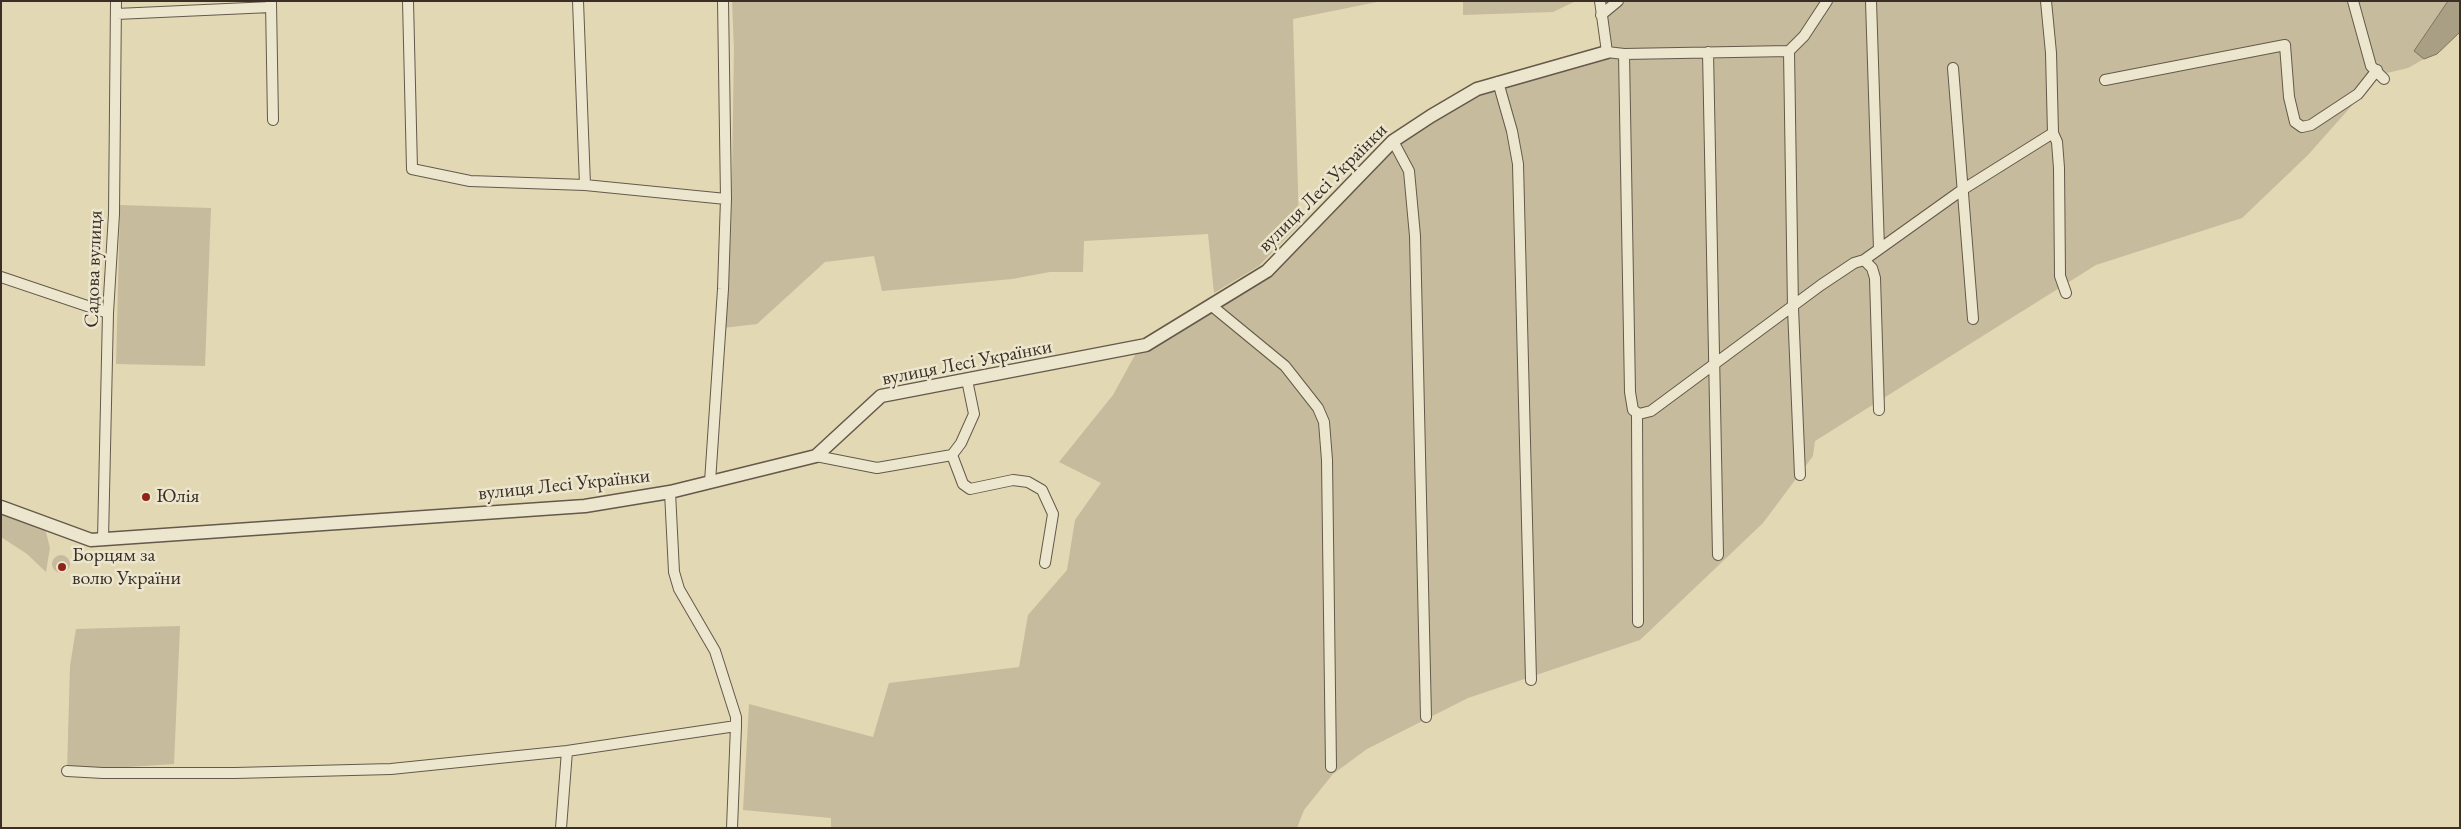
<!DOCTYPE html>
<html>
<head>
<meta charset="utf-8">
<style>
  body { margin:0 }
  #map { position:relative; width:2461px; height:829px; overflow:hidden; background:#e3d8b4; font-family:"EB Garamond",serif }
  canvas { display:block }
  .frame { position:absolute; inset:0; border:2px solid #392f26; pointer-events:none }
</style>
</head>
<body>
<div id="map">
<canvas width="2461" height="829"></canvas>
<div class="frame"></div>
</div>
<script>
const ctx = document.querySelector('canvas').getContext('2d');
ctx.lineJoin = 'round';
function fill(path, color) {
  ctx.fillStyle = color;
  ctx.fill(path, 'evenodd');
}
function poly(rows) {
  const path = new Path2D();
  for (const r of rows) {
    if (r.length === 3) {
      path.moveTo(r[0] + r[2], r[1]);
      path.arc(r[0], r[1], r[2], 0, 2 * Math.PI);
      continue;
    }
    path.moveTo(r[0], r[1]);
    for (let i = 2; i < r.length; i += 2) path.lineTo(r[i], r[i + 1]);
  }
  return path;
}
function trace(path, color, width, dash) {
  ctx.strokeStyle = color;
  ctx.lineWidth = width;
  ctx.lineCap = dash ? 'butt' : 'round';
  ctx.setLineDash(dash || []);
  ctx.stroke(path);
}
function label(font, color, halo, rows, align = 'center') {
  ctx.font = font + ' "EB Garamond",serif';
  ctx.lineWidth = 5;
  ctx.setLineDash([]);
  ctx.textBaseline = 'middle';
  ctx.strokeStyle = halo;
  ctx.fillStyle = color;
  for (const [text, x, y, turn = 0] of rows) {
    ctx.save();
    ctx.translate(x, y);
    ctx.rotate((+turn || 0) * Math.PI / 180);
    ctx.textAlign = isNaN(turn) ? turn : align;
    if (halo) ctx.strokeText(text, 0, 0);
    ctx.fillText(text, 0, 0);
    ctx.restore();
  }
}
const green = poly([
  [732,1,1382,1,1293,19,1299,224,1259,266,1214,293,1208,234,1084,241,1083,272,1050,272,1012,279,882,291,874,256,825,262,757,324,723,328,731,236,734,49],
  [1463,1,1576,1,1553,12,1463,15],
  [1599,1,2448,1,2414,51,2424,59,2408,68,2387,73,2377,67,2379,75,2308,155,2242,218,2096,265,1815,441,1813,456,1763,523,1640,640,1468,698,1367,749,1333,774,1304,810,1297,828,831,828,831,818,743,810,749,704,873,737,889,683,1019,667,1028,615,1067,570,1075,520,1101,483,1059,462,1113,395,1136,353,1256,280,1408,134,1485,89,1613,55],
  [120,205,211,208,205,366,116,364],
  [1,512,45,528,50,548,46,572,27,554,1,537],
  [61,564,9],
  [180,626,174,764,67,771,70,666,76,629]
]);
const water = poly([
  [2448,1,2460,1,2460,32,2437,54,2424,59,2414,51,2448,1]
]);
const minor = poly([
  [408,1,412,169,470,181,585,185,726,199,723,1],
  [578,1,585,185],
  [1600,1,1607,52,1624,54,1789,51,1804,36,1827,1],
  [1871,1,1879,249],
  [2046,1,2051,53,2053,133],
  [2353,1,2371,66,2384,79],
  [271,2,273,120],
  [116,14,271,7],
  [1601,15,1618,1],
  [1789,51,1793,308,1800,475],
  [1708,52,1718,555],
  [1624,54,1630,392,1633,410,1639,414,1651,411,1821,285,1854,263,1864,260,1872,268,1875,278,1879,410],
  [1953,68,1973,319],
  [2105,80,2285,45,2289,97,2295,122,2302,127,2311,125,2358,94,2377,70],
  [1498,82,1512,131,1518,164,1531,680],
  [1393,141,1409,171,1415,236,1426,717],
  [1864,260,1962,190,2053,133,2057,142,2059,168,2060,276,2066,293],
  [1,277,108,313],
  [1212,306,1285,366,1318,408,1324,422,1327,460,1331,767],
  [1637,413,1638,622],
  [952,455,963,484,970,489,1013,480,1028,482,1042,490,1053,514,1045,563],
  [816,456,877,468,952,455,961,443,974,414,967,380],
  [710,482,723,289,726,199],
  [103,539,108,313,114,214,116,1],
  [67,771,103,773,235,773,391,769,567,751,736,726,736,717,715,651,679,589,674,572,670,492],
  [561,828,567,751],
  [732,828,736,726]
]);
const tertiary = poly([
  [1,507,91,540,585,506,670,492,816,456,881,396,1146,345,1267,271,1393,141,1431,116,1477,89,1607,52]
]);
const markers = [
  [146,497,5,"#8f2418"],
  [62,567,5,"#8f2418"]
];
const streetNames = [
  ["вулиця Лесі Українки",1323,188,-45],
  ["Садова вулиця",94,269,-88],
  ["вулиця Лесі Українки",967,363,-11],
  ["вулиця Лесі Українки",564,485,-6]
];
const poiNames = [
  ["Юлія",156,497],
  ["Борцям за",72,556],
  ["волю України",72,579]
];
fill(green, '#c6bb9c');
fill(water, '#a99f84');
trace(water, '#7c725e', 1);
trace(minor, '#64594a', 12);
trace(tertiary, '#64594a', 15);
trace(minor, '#ede6ce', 10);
trace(tertiary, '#ede6ce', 12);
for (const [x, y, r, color] of markers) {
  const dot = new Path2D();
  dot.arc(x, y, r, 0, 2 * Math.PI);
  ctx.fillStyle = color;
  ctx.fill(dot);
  trace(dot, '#ede6ce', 2);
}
label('20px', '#392f26', '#ede6ce', streetNames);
label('20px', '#392f26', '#ede6ce', poiNames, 'left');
</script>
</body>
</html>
